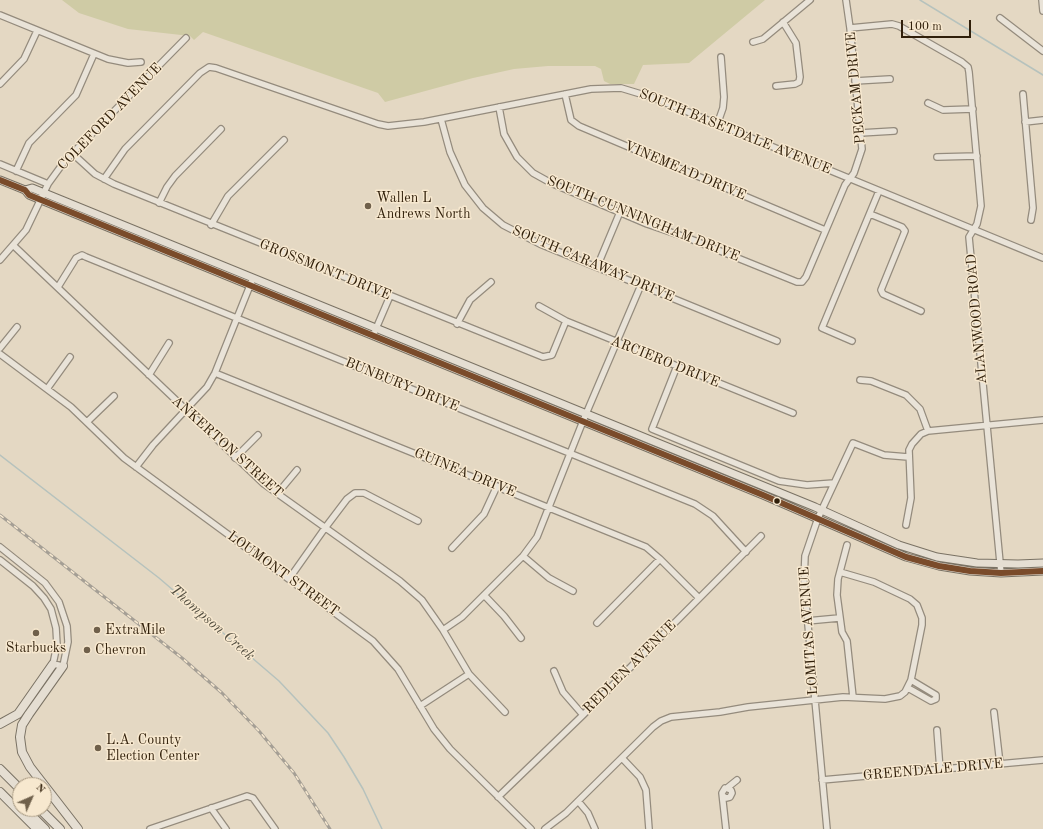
<!DOCTYPE html>
<html>
<head>
<meta charset="utf-8">
<style>
  body { margin:0 }
  #map { position:relative; width:1043px; height:829px; overflow:hidden; background:#e4d8c3; font-family:"Old Standard TT",serif }
  canvas { display:block }
  .north { position:absolute; left:12px; top:777px; width:40px; height:40px; box-sizing:border-box; background:#f7e8cf; border:1px solid #a79880; border-radius:50%; rotate:45deg; font-size:11px; font-weight:700; line-height:16px; text-align:center; color:#301f0a }
  .north::after { content:''; display:block; margin:auto; width:14px; height:18px; background:#6f604b; clip-path:polygon(50% 0,100% 100%,50% 72%,0 100%) }
  .scale { position:absolute; left:901px; top:20px; width:70px; height:18px; box-sizing:border-box; border:2px solid #301f0a; border-top:0; padding-left:5px; font-size:12px; line-height:14px; white-space:nowrap; color:#301f0a; -webkit-text-stroke:3px #f7e8cf; paint-order:stroke }
</style>
</head>
<body>
<div id="map">
<canvas width="1043" height="829"></canvas>
<div class="north">N</div>
<div class="scale">100 m</div>
</div>
<script>
const ctx = document.querySelector('canvas').getContext('2d');
ctx.lineJoin = 'round';
function fill(path, color) {
  ctx.fillStyle = color;
  ctx.fill(path, 'evenodd');
}
function poly(rows) {
  const path = new Path2D();
  for (const r of rows) {
    path.moveTo(r[0], r[1]);
    for (let i = 2; i < r.length; i += 2) path.lineTo(r[i], r[i + 1]);
  }
  return path;
}
function trace(path, color, width, dash) {
  ctx.strokeStyle = color;
  ctx.lineWidth = width;
  ctx.lineCap = dash ? 'butt' : 'round';
  ctx.setLineDash(dash || []);
  ctx.stroke(path);
}
function label(font, color, halo, rows, align = 'center') {
  ctx.font = font + ' "Old Standard TT",serif';
  ctx.lineWidth = 3;
  ctx.setLineDash([]);
  ctx.textBaseline = 'middle';
  ctx.strokeStyle = halo;
  ctx.fillStyle = color;
  for (const [text, x, y, turn = 0] of rows) {
    ctx.save();
    ctx.translate(x, y);
    ctx.rotate((+turn || 0) * Math.PI / 180);
    ctx.textAlign = isNaN(turn) ? turn : align;
    if (halo) ctx.strokeText(text, 0, 0);
    ctx.fillText(text, 0, 0);
    ctx.restore();
  }
}
const green = poly([
  [62,0,765,0,689,63,643,65,634,84,610,84,604,81,601,69,595,66,548,66,514,69,473,78,385,102,378,93,203,32,194,40,190,36,128,29,79,13]
]);
const stream = poly([
  [920,0,1043,75],
  [0,455,159,578,279,681,328,733,344,757,363,789,382,829]
]);
const minor = poly([
  [1042,0,1043,11],
  [0,15,108,59,128,63,141,62],
  [1000,18,1043,51],
  [850,28,892,24,899,26,962,62,968,67,969,72,981,206,977,224,969,237,1001,573],
  [753,42,763,39,810,0],
  [855,81,890,79],
  [0,84,24,59,37,31],
  [776,86,795,84,799,82,800,77,796,43,783,22],
  [565,94,571,120,579,126,825,230],
  [1023,94,1033,208,1031,220],
  [928,103,943,110,973,109],
  [499,107,504,134,517,157,533,173,551,183,647,224,688,238,797,282,802,282,806,277,845,185,854,173,862,149,850,28,846,0],
  [441,119,450,152,465,185,483,208,503,225,540,244,777,341],
  [1025,122,1043,120],
  [717,125,723,108,724,97,721,57],
  [860,133,894,131],
  [72,153,95,174,114,184,543,357,552,355,566,321],
  [937,157,977,156],
  [0,164,48,184],
  [16,171,29,143,76,95,94,54],
  [104,179,125,149,200,73,209,67,216,68,378,124,388,126,424,122,591,89,621,88,654,98,1043,258],
  [159,203,167,187,175,176,221,129],
  [870,214,902,227,905,231,881,290,883,294,921,311],
  [211,225,228,196,284,140],
  [14,246,264,484,400,581,422,600,443,630,469,674,505,712],
  [0,260,26,230,48,184,64,162,186,38],
  [597,267,620,212],
  [58,287,76,258,82,255,86,257,695,504,713,516,746,552],
  [539,306,566,321,793,413],
  [457,324,470,300,491,282],
  [375,331,390,296],
  [852,341,822,328,879,191],
  [0,348,17,327],
  [0,354,71,407,124,458,373,641,398,669,434,729,450,749,531,829],
  [677,366,652,429,779,481,807,485,834,483],
  [215,373,646,547,660,559,699,598],
  [149,375,169,343],
  [860,380,871,381,906,395,920,409,928,431],
  [47,389,70,357],
  [87,422,114,396],
  [235,458,258,435],
  [136,467,153,445,207,387,215,373,253,278],
  [277,494,297,470],
  [906,525,911,498,909,450,912,444,921,434,928,431,1043,420],
  [847,545,838,579,837,595,842,632,847,641,853,697],
  [0,547,45,583,59,602,67,626,68,642,63,666,53,664,57,645,56,628,51,609,44,598,33,586,0,560],
  [452,548,484,514,497,486],
  [523,556,549,578,573,591],
  [289,579,325,528,347,499,355,493,364,493,418,521],
  [484,595,504,616,521,638],
  [807,621,839,618],
  [597,623,660,559],
  [443,630,462,617,523,556,537,537,583,421,641,285],
  [554,671,563,692,583,715],
  [908,688,931,701,936,699,936,695,911,680],
  [420,706,469,674],
  [994,712,1000,764],
  [937,730,940,770],
  [622,758,640,777,646,790,649,829],
  [822,780,1043,760],
  [727,788,737,780],
  [723,796,726,798,730,797,732,793,731,790,725,788,722,793,726,829],
  [498,797,583,715,761,536],
  [578,801,588,813,595,829],
  [211,808,226,829],
  [150,829,247,796,253,798,275,829],
  [545,829,566,813,653,727,661,721,671,717,720,712,748,707,843,697,885,699,900,696,905,692,911,680,922,625,922,618,917,605,910,599,874,582,840,572],
  [827,829,804,582,805,556,818,518,853,443,884,455,908,457]
]);
const major = poly([
  [0,180,25,190,29,195,763,495,906,557,939,566,970,571,1001,573,1043,571],
  [25,190,32,188,815,507,899,545,937,557,977,563,1018,564,1043,563]
]);
const highway = poly([
  [63,666,29,714,22,725,20,737,22,752,30,767,78,829],
  [0,724,18,714,53,664],
  [0,769,20,789],
  [0,792,37,829],
  [40,809,60,829],
  [30,814,45,829]
]);
const rail = poly([
  [0,515,182,658,222,693,259,731,294,773,330,829]
]);
const bus1 = poly([
  [0,180,25,190,29,195,763,495,906,557,939,566,970,571,1001,573,1043,571]
]);
const markers = [
  [368,206,4,"#6f604b"],
  [777,501,3.5,"#301f0a"],
  [97,630,4,"#6f604b"],
  [36,633,4,"#6f604b"],
  [87,650,4,"#6f604b"],
  [98,748,4,"#6f604b"]
];
const streetNames = [
  ["PECKAM DRIVE",856,88,-95],
  ["COLEFORD AVENUE",110,117,-46],
  ["SOUTH BASETDALE AVENUE",735,132,22],
  ["VINEMEAD DRIVE",685,171,23],
  ["SOUTH CUNNINGHAM DRIVE",643,219,22],
  ["SOUTH CARAWAY DRIVE",593,264,23],
  ["GROSSMONT DRIVE",325,270,22],
  ["ALANWOOD ROAD",977,319,-95],
  ["ARCIERO DRIVE",665,362,22],
  ["BUNBURY DRIVE",402,385,22],
  ["ANKERTON STREET",227,447,42],
  ["GUINEA DRIVE",465,473,22],
  ["LOUMONT STREET",283,574,36],
  ["LOMITAS AVENUE",809,631,-94],
  ["REDLEN AVENUE",630,667,-45],
  ["GREENDALE DRIVE",933,770,-5]
];
const poiNames = [
  ["Wallen L",376,198],
  ["Andrews North",376,214],
  ["ExtraMile",105,630],
  ["Starbucks",36,648,"center"],
  ["Chevron",95,650],
  ["L.A. County",106,740],
  ["Election Center",106,756]
];
const waterNames = [
  ["Thompson Creek",212,623,41]
];
fill(green, '#cfcba5');
trace(stream, '#b6c2bd', 1.5);
trace(minor, '#948b7d', 8);
trace(major, '#7a7264', 9);
trace(highway, '#7a7264', 10);
trace(minor, '#e9e3d8', 5.5);
trace(major, '#e5ded2', 7);
trace(highway, '#e5ded2', 8);
trace(rail, '#a59f95', 3);
trace(rail, '#f7e8cf', 1.5, [4.5]);
trace(bus1, '#7a4b2a', 6);
for (const [x, y, r, color] of markers) {
  const dot = new Path2D();
  dot.arc(x, y, r, 0, 2 * Math.PI);
  ctx.fillStyle = color;
  ctx.fill(dot);
  trace(dot, '#f7e8cf', 1.5);
}
label('14px', '#301f0a', '#f7e8cf', streetNames);
label('14px', '#301f0a', '#f7e8cf', poiNames, 'left');
label('italic 15px', '#524d3f', '#f7e8cf', waterNames);
</script>
</body>
</html>
